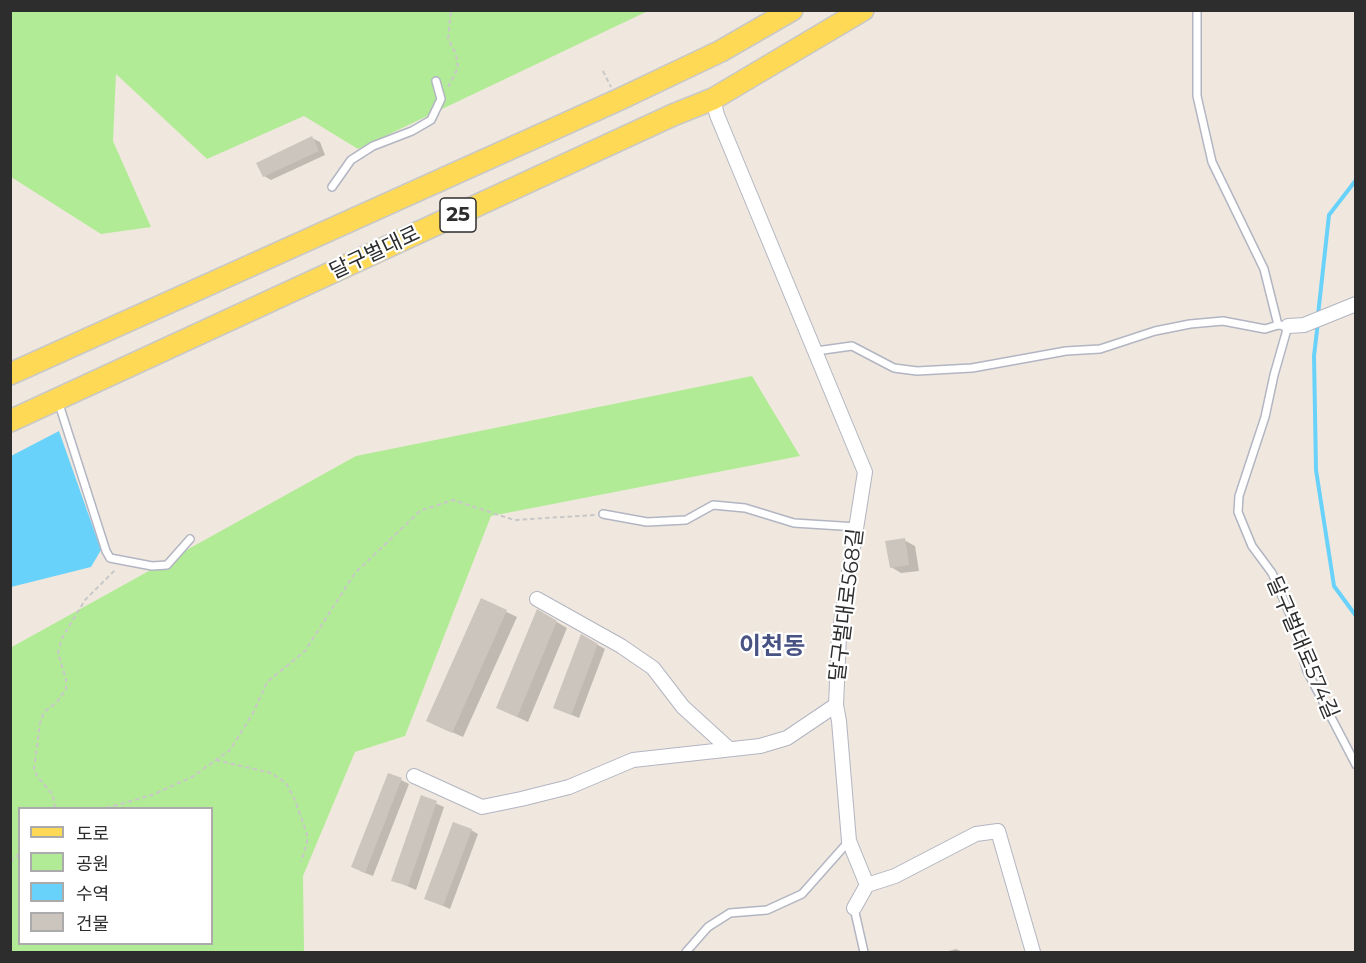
<!DOCTYPE html>
<html>
<head>
<meta charset="utf-8">
<style>
  body { margin:0 }
  #map { position:relative; width:1366px; height:963px; overflow:hidden; background:#f0e8de; font-family:Montserrat,"Noto Sans KR",sans-serif }
  canvas { display:block }
  .frame { position:absolute; inset:0; border:12px solid #2d2d2d; pointer-events:none }
  .legend { position:absolute; left:18px; top:807px; width:195px; height:138px; box-sizing:border-box; background:#fff; border:2px solid #ababab; margin:0; padding:8px 10px; list-style:none; font-size:18px; color:#2d2d2d }
  .legend li { display:flex; align-items:center; gap:12px; height:30px }
  .legend b { width:30px; border:2px solid #ababab }
</style>
</head>
<body>
<div id="map">
<canvas width="1366" height="963"></canvas>
<div class="frame"></div>
<ul class="legend">
<li><b style="height:8px;background:#fed955"></b>도로</li>
<li><b style="height:16px;background:#b2eb96"></b>공원</li>
<li><b style="height:16px;background:#69d2fa"></b>수역</li>
<li><b style="height:16px;background:#cbc5be"></b>건물</li>
</ul>
</div>
<script>
const ctx = document.querySelector('canvas').getContext('2d');
ctx.lineJoin = 'round';
function fill(path, color) {
  ctx.fillStyle = color;
  ctx.fill(path, 'evenodd');
}
function poly(rows) {
  const path = new Path2D();
  for (const r of rows) {
    path.moveTo(r[0], r[1]);
    for (let i = 2; i < r.length; i += 2) path.lineTo(r[i], r[i + 1]);
  }
  return path;
}
function trace(path, color, width, dash) {
  ctx.strokeStyle = color;
  ctx.lineWidth = width;
  ctx.lineCap = dash ? 'butt' : 'round';
  ctx.setLineDash(dash || []);
  ctx.stroke(path);
}
function label(font, color, halo, rows, align = 'center') {
  ctx.font = font + ' Montserrat,"Noto Sans KR",sans-serif';
  ctx.lineWidth = 4.5;
  ctx.setLineDash([]);
  ctx.textBaseline = 'middle';
  ctx.strokeStyle = halo;
  ctx.fillStyle = color;
  for (const [text, x, y, turn = 0] of rows) {
    ctx.save();
    ctx.translate(x, y);
    ctx.rotate((+turn || 0) * Math.PI / 180);
    ctx.textAlign = isNaN(turn) ? turn : align;
    if (halo) ctx.strokeText(text, 0, 0);
    ctx.fillText(text, 0, 0);
    ctx.restore();
  }
}
const green = poly([
  [10,11,648,11,358,149,304,116,207,159,116,74,113,141,151,227,101,234,11,177],
  [752,376,800,456,491,516,405,736,355,752,303,876,304,952,11,952,10,648,356,456],
  [20,808,212,808,212,944,20,944]
]);
const water = poly([
  [59,431,101,550,91,567,11,587,11,456]
]);
const shadow = poly([
  [312,138,320,142,325,155,271,180,264,176],
  [904,540,915,546,919,571,901,573,891,567],
  [482,600,517,617,463,737,438,726],
  [538,611,567,628,528,722,498,708],
  [582,636,605,649,579,718,555,708],
  [389,774,409,784,373,876,360,871],
  [422,797,444,807,416,890,393,880],
  [471,830,478,834,450,909,426,898],
  [956,949,963,952,945,952]
]);
const stream = poly([
  [1318,315,1329,215,1356,180],
  [1318,322,1314,356,1316,470,1334,586,1356,616]
]);
const building = poly([
  [312,136,319,151,263,177,256,163],
  [905,538,909,565,890,568,885,541],
  [481,598,507,610,452,733,426,721],
  [537,609,557,621,517,717,496,708],
  [581,634,598,644,571,715,553,708],
  [388,773,402,778,365,873,351,867],
  [421,795,437,801,408,886,391,881],
  [453,822,472,829,443,906,424,899]
]);
const path = poly([
  [603,71,611,87],
  [448,87,458,68,456,54,448,39,451,10],
  [216,760,271,773,286,783,295,800,307,834,307,844,301,862],
  [55,808,53,795,37,776,34,769,40,723,44,712,57,702,66,689,66,679,58,653,62,638,85,600,115,570],
  [106,808,152,795,192,777,230,750,253,713,267,682,305,651,355,573,420,511,453,500,514,520,595,515],
  [10,862,20,853]
]);
const lane = poly([
  [1197,10,1197,96,1212,162,1264,269,1278,325,1288,326,1274,375,1265,417,1239,496,1238,512,1252,546,1272,573,1292,619,1307,671,1356,765],
  [332,187,351,160,373,146,412,131,431,120,441,99,436,81],
  [816,351,852,346,894,368,917,371,972,368,1066,351,1100,349,1155,331,1190,324,1223,321,1265,329,1278,325],
  [58,401,106,551,110,558,152,566,167,565,190,539],
  [603,514,647,522,686,520,713,505,745,508,794,523,857,527],
  [854,908,864,952],
  [686,952,708,927,730,913,767,910,802,894,849,841]
]);
const street = poly([
  [713,99,717,115,865,472,839,636,836,705,839,721,849,841,867,885,854,908],
  [1288,326,1304,325,1356,304],
  [537,599,621,646,653,668,683,707,728,748],
  [414,776,482,807,521,799,569,787,633,760,760,746,787,738,836,705],
  [867,885,895,876,976,834,998,831,1033,952]
]);
const primary = poly([
  [10,374,618,100,721,51,792,10],
  [10,421,673,115,713,99,863,10]
]);
const shields = [
  [458,215,36]
];
const shieldNames = [
  ["25",458,215]
];
const streetNames = [
  ["달구벌대로",375,253,-25],
  ["달구벌대로568길",847,605,-83],
  ["달구벌대로574길",1302,648,67]
];
const quarterNames = [
  ["이천동",772,647]
];
fill(green, '#b2eb96');
fill(water, '#69d2fa');
fill(shadow, '#0003');
trace(stream, '#69d2fa', 4);
fill(building, '#cbc5be');
trace(lane, '#b2b5c2', 10);
trace(street, '#b2b5c2', 16);
trace(primary, '#c8c8c8', 24);
trace(path, '#c8c8c8', 2, [4.5, 3]);
trace(lane, '#fff', 7);
trace(street, '#fff', 14);
trace(primary, '#fed955', 21);
for (const [x, y, w] of shields) {
  const box = new Path2D();
  box.roundRect(x - w / 2, y - 17, w, 34, 4.5);
  ctx.fillStyle = '#fff';
  ctx.fill(box);
  trace(box, '#2d2d2d', 1.5);
}
label('bold 20px', '#2d2d2d', null, shieldNames);
label('21px', '#2d2d2d', '#fff', streetNames);
label('bold 24px', '#485283', '#fff', quarterNames);
</script>
</body>
</html>
